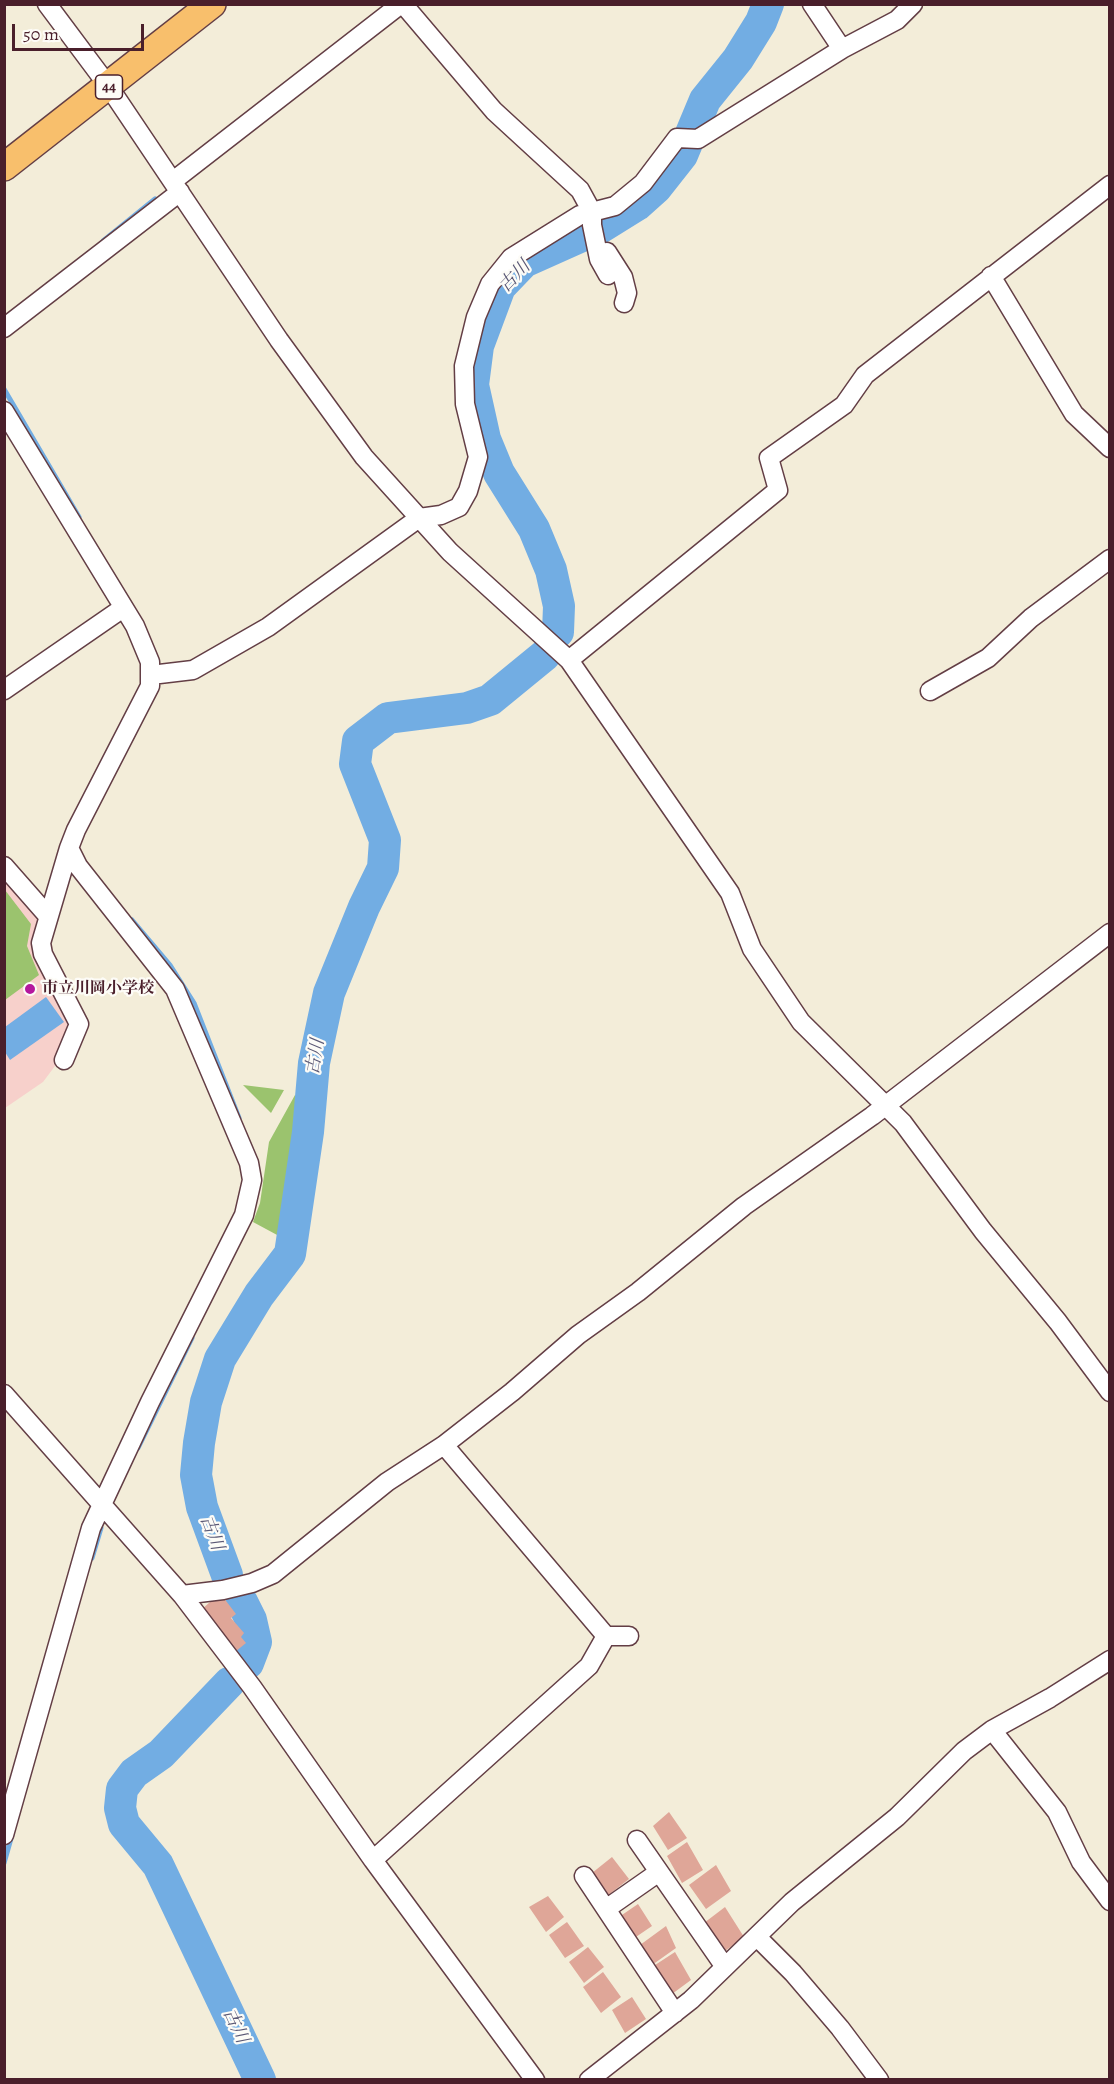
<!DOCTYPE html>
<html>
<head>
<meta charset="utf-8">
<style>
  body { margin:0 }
  #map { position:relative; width:1114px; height:2084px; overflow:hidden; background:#f3edd9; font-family:Alegreya,serif }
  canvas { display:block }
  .frame { position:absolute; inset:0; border:6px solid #4a1f2b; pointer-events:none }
  .scale { position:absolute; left:12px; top:24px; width:132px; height:27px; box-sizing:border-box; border:3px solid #4a1f2b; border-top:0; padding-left:8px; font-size:18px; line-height:21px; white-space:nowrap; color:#4a1f2b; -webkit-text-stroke:4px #fdfcf7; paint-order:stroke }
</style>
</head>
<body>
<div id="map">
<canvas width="1114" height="2084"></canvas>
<div class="frame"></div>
<div class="scale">50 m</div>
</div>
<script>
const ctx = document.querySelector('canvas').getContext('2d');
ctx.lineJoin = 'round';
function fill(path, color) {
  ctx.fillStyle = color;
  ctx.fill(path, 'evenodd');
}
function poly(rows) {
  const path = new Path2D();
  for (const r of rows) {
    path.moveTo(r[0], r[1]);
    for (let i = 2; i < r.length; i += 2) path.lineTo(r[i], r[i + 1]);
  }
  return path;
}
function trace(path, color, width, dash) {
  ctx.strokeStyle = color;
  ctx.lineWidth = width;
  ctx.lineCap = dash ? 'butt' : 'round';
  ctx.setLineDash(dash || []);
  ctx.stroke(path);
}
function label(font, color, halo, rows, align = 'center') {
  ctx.font = font + ' Alegreya,"Noto Serif JP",serif';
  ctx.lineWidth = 4.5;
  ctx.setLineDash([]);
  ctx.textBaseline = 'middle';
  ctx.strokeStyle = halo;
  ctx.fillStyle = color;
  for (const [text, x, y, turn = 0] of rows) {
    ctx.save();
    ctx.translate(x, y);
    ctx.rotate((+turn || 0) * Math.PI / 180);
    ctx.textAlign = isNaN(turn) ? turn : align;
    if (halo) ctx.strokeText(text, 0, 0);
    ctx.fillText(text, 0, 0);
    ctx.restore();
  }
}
const built = poly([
  [4,879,41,923,72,1022,55,1066,43,1082,5,1108]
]);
const green = poly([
  [5,890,31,924,27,946,39,975,5,1000],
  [243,1085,284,1090,271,1113],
  [295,1095,302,1100,287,1236,281,1247,279,1236,253,1222,260,1203,269,1142]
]);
const water = poly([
  [46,997,64,1022,10,1060,5,1052,5,1027]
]);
const stream = poly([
  [103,241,155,199],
  [4,389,79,517],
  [132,920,170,965,194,1003,239,1118],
  [138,1448,192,1338],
  [92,1558,101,1528],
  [4,1863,12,1835]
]);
const river = poly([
  [558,632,559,606,551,570,534,529,499,473,485,439,473,385,478,346,500,287,524,262,600,228,637,205,656,188,682,155,705,100,738,59,761,22,768,4],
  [227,1575,202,1507,196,1475,199,1443,206,1402,220,1359,259,1295,290,1254,308,1132,314,1063,329,993,364,907,383,868,385,840,355,764,358,741,388,718,467,708,490,700,545,655],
  [242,1602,251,1620,256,1642,248,1663],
  [229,1683,161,1754,134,1773,122,1789,120,1808,124,1824,158,1865,260,2080]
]);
const building = poly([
  [220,1593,236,1614,231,1618,244,1633,241,1637,246,1643,235,1652,200,1611],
  [669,1812,687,1838,668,1850,653,1826],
  [687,1842,703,1870,682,1883,667,1856],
  [612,1857,629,1879,607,1896,592,1873],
  [716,1865,731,1891,706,1909,689,1885],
  [548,1896,564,1917,546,1932,529,1907],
  [638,1904,652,1926,633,1939,619,1917],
  [725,1907,744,1937,725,1951,704,1923],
  [567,1922,584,1946,565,1958,549,1935],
  [666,1926,676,1948,652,1965,640,1945],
  [588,1947,604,1967,584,1983,569,1962],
  [675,1952,691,1980,672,1994,652,1967],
  [603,1972,621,1997,601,2013,583,1987],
  [632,1997,646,2019,625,2033,612,2010]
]);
const street = poly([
  [47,4,109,87,279,340,364,457,450,552,569,660,730,893,752,949,801,1022,903,1123,983,1231,1058,1322,1110,1392],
  [403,4,494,111,580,190,592,212,592,225,599,259,608,275],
  [812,4,842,49],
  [173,181,401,4],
  [607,252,623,277,627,293,624,303],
  [991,276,1074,414,1110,448],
  [4,328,180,192],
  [4,411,135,626,150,662,150,686,76,830,69,848,78,866,175,989,249,1163,252,1180,244,1215,150,1402,91,1528,4,1835],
  [569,660,778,490,769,458,844,405,865,375,1110,185],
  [151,675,193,670,268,627,419,518,441,515,459,507,468,491,478,457,465,404,464,366,476,317,490,284,511,258,580,215,615,206,643,183,677,138,698,139,842,49,897,20,913,4],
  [4,690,123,608],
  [930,691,988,658,1031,618,1110,559],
  [4,866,48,916],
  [64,1060,79,1024,43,954,41,943,69,848],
  [4,1394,182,1595,252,1687,373,1860,535,2080],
  [444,1445,606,1636,629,1636],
  [182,1595,223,1590,252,1583,273,1574,387,1482,444,1445,512,1392,578,1335,638,1292,744,1206,872,1116,1110,933],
  [992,1730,1057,1812,1081,1862,1110,1901],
  [637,1840,725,1967],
  [373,1860,589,1666,606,1636],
  [584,1876,675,2013],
  [606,1909,659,1872],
  [757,1937,793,1973,840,2028,879,2080],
  [589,2080,691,2000,792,1902,897,1817,964,1751,992,1730,1050,1698,1110,1660]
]);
const primary = poly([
  [4,167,212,4]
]);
const markers = [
  [30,989,6,"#b5179e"]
];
const shields = [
  [109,87,27]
];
const shieldNames = [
  ["44",109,87]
];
const poiNames = [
  ["市立川岡小学校",42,989]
];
const waterNames = [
  ["古川",515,277,-46],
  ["古川",316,1057,-81],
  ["古川",211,1533,69],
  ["古川",235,2026,65]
];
fill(built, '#f7d0cb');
fill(green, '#9bc36e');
fill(water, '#72ade3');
trace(stream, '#72ade3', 5);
trace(river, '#72ade3', 32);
fill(building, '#dfa698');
trace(street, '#633e45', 21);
trace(primary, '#633e45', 30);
trace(street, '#fff', 18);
trace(primary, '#f8bf6c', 27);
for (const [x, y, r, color] of markers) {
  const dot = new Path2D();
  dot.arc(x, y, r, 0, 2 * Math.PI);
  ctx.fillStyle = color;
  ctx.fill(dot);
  trace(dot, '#fdfcf7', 2);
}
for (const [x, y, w] of shields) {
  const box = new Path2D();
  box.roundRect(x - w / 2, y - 12, w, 24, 4.5);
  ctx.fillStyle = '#fdfcf7';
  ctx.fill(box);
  trace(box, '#4a1f2b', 1.5);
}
label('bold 15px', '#4a1f2b', null, shieldNames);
label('bold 16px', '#4a1f2b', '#fdfcf7', poiNames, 'left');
label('italic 18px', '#5a5875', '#fdfcf7', waterNames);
</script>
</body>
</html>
